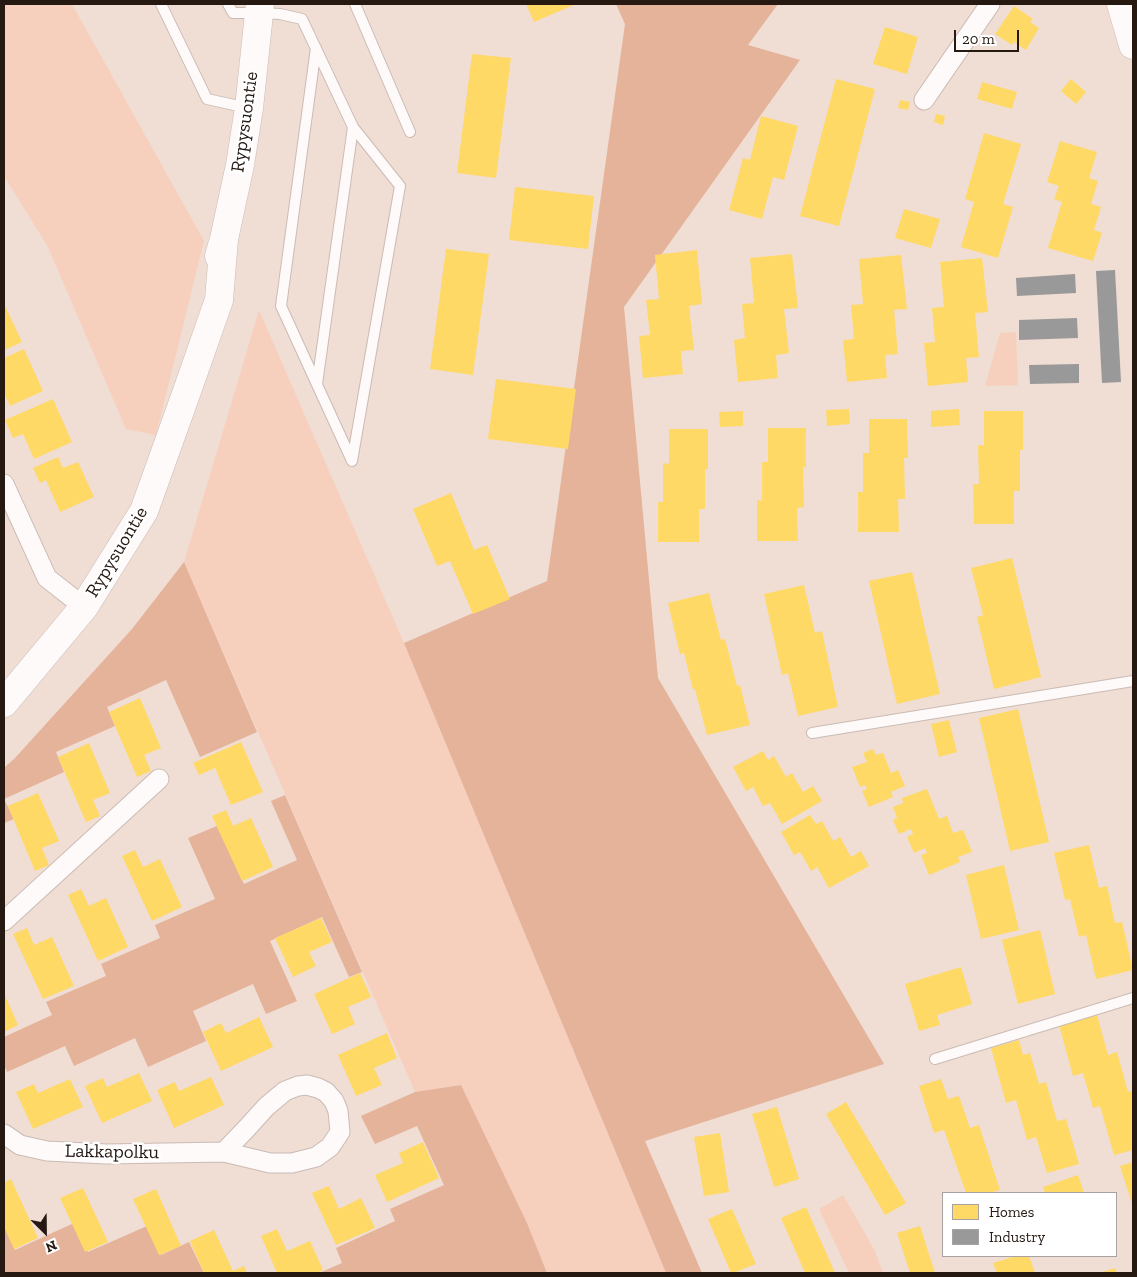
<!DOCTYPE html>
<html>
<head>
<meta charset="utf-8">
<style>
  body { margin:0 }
  #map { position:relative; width:1137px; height:1277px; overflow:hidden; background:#f0ddd4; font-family:"Zilla Slab",serif }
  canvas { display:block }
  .frame { position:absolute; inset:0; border:5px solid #251912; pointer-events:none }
  .legend { position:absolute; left:942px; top:1192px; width:175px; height:65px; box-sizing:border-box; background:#fff; border:1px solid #a8a3a0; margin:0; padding:6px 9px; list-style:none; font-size:15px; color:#251912 }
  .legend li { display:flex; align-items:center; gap:10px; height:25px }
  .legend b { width:25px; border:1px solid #a8a3a0 }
  .north { position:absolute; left:20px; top:1207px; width:50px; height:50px; -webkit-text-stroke:4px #fff; paint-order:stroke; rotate:157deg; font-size:14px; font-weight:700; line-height:20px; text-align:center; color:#251912 }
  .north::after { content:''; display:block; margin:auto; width:18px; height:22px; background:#251912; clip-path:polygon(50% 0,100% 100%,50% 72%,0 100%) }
  .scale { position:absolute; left:954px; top:30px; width:65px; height:22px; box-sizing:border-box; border:2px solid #251912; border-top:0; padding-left:6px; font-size:15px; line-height:18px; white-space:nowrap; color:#251912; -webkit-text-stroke:4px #fff; paint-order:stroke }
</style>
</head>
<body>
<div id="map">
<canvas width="1137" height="1277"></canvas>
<div class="frame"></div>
<ul class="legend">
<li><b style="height:14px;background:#ffd966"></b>Homes</li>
<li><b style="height:14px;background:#999"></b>Industry</li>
</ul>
<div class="north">N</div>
<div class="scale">20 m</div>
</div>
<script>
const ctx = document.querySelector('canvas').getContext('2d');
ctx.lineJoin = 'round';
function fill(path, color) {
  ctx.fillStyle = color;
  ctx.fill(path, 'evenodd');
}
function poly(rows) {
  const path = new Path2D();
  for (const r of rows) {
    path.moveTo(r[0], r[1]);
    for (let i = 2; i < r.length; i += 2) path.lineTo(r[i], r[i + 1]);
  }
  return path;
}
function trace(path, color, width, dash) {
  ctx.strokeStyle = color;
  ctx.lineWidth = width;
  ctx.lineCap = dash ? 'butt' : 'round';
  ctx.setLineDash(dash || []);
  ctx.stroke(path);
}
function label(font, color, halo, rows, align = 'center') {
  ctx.font = font + ' "Zilla Slab",serif';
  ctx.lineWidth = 5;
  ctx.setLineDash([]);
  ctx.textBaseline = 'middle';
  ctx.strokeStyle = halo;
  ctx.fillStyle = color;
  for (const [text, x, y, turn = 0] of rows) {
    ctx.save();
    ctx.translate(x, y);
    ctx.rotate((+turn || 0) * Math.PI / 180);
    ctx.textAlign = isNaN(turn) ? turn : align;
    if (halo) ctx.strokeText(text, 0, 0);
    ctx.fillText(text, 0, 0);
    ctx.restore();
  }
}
const green = poly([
  [4,4,72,4,204,241,156,435,126,429,48,247,4,176],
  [259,310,404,643,666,1273,547,1273,527,1223,461,1085,415,1092,184,562],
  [1016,332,1018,385,985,386,1000,333],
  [843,1195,875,1251,883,1273,849,1273,819,1209]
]);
const forest = poly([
  [616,4,778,4,748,45,800,60,624,307,658,678,884,1064,645,1141,702,1273,666,1273,404,643,547,581,625,24],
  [184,562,257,732,200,757,166,680,107,707,115,726,56,752,64,772,4,799,14,819,4,823,4,768,15,758,132,629],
  [285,795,362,972,349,977,322,917,270,941,297,1001,266,1014,253,984,193,1011,206,1041,148,1067,135,1038,74,1066,65,1046,7,1072,4,1065,4,1037,52,1015,46,1002,106,976,101,964,160,938,155,925,215,899,188,838,217,826,244,884,297,860,271,801],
  [461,1085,527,1223,547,1273,319,1273,342,1263,336,1248,395,1221,390,1209,444,1185,417,1126,375,1144,361,1116,415,1092],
  [74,1223,88,1252,147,1226,161,1255,189,1242,204,1273,4,1273,4,1226,15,1250]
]);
const homes = poly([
  [526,4,576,4,534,22],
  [1014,6,1033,19,1030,22,1039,28,1026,50,1014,42,1012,45,995,34],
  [885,27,918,37,907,74,873,64],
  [472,54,511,58,496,178,457,173],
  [836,79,875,89,839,226,800,216],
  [1071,79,1086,92,1076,104,1061,91],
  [982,82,1017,92,1012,109,977,99],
  [900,100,910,102,908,110,898,108],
  [936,114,945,116,943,125,934,122],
  [761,116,798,126,784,180,773,177,762,219,729,210,743,158,750,160],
  [984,133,1021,144,1003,204,1013,207,998,258,961,247,974,202,965,199],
  [1060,141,1097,152,1089,178,1098,181,1091,204,1101,207,1094,230,1102,233,1093,261,1048,248,1062,202,1054,199,1059,186,1047,182],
  [515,187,594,196,588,249,509,240],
  [904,209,940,219,931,248,895,238],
  [446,249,489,254,473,375,430,369],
  [697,250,702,304,689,306,694,350,681,351,683,374,643,378,639,336,650,335,646,300,659,299,655,255],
  [792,254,798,308,784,309,789,353,776,355,778,378,738,382,734,340,745,338,742,304,754,303,750,258],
  [901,255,907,309,894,310,898,354,885,355,887,378,847,382,843,340,854,339,851,305,863,304,859,259],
  [982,258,988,312,975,313,979,357,966,358,968,382,928,386,924,343,935,342,932,308,944,307,940,262],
  [4,306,5,306,22,342,4,350],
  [24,349,43,391,10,406,4,393,4,358],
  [496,379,576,389,568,449,488,439],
  [53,399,72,442,34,459,23,434,13,438,5,420],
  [849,409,850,424,827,426,826,410],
  [959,409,960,425,931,427,931,411],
  [743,411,743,426,720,427,719,412],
  [984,411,1023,411,1023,450,1020,450,1020,491,1014,491,1014,524,974,524,973,484,979,484,978,445,984,446],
  [869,419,907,419,908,458,904,458,905,499,898,499,899,532,858,532,858,492,863,492,863,453,869,453],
  [768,428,806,428,806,467,803,467,804,507,797,508,798,541,757,541,757,500,762,501,762,462,768,462],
  [669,429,708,429,708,469,705,469,705,509,699,509,699,542,658,542,658,502,663,502,663,463,669,464],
  [58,457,63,468,78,462,94,497,60,512,46,480,40,483,33,468],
  [451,493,474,550,487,545,510,599,473,614,450,561,437,566,413,509],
  [1012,558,1041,677,994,689,977,617,983,615,971,568],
  [912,572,940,694,897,704,869,581],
  [804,585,815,633,822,631,838,707,798,716,788,673,782,675,764,594],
  [709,593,721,640,725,639,737,686,740,685,750,725,707,735,695,689,693,690,684,653,680,654,668,603],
  [140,698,161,748,144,755,151,771,137,777,109,712],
  [1018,709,1049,842,1010,851,979,718],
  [949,720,957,752,939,757,931,724],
  [241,742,263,792,231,805,215,768,199,775,193,763],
  [89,743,110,793,93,800,100,816,86,822,58,757],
  [873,749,876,755,883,753,891,773,898,770,905,786,891,792,893,797,869,807,862,791,867,789,865,785,860,787,852,767,867,762,863,753],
  [763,751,768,760,774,756,786,777,792,773,803,792,813,786,822,801,782,824,770,803,763,806,753,787,746,791,733,767],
  [927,789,939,819,947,816,953,833,963,830,972,852,958,857,960,862,929,875,921,855,927,853,925,848,914,853,907,837,913,834,911,829,899,834,893,820,897,818,893,807,903,803,902,798],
  [38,793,59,841,42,848,49,865,35,871,8,806],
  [226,810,233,826,251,818,273,867,242,881,212,816],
  [810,815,816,824,822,821,833,841,840,837,851,857,861,851,869,866,829,888,817,867,811,871,800,852,794,855,781,832],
  [1089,845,1099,888,1107,886,1115,923,1122,922,1133,970,1096,979,1086,935,1079,937,1070,899,1065,900,1054,853],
  [135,850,143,867,160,859,182,907,152,921,122,856],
  [1004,865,1019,930,981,939,966,875],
  [81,889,89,906,106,898,128,947,98,961,68,895],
  [321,918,332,942,309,952,316,966,293,977,275,938],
  [27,928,34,945,52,937,74,986,43,999,13,934],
  [1040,930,1055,994,1018,1004,1002,940],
  [961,967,972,1004,937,1015,940,1025,919,1031,905,984],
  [360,973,371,997,348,1007,355,1024,332,1034,314,994],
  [4,993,18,1025,4,1032],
  [1097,1015,1108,1055,1117,1052,1128,1092,1133,1090,1133,1150,1114,1155,1100,1106,1093,1108,1083,1073,1073,1076,1059,1025],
  [259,1017,273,1047,221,1071,203,1032,221,1023,226,1033],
  [387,1033,397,1058,374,1068,382,1085,356,1096,338,1055],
  [1019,1040,1023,1055,1030,1053,1039,1084,1046,1082,1057,1121,1066,1119,1079,1164,1047,1173,1036,1137,1027,1140,1016,1100,1006,1103,991,1048],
  [139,1073,152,1101,102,1123,85,1086,103,1078,107,1087],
  [211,1077,224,1105,174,1128,157,1090,175,1082,179,1091],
  [70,1079,83,1107,33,1129,16,1092,34,1084,38,1093],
  [941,1079,948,1099,959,1096,970,1128,979,1125,1000,1190,989,1193,966,1193,944,1130,934,1133,919,1086],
  [846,1102,906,1203,885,1215,826,1114],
  [777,1107,799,1179,774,1187,752,1114],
  [720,1133,729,1192,704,1196,694,1137],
  [423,1142,439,1178,387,1202,375,1175,403,1163,399,1153],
  [1133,1162,1133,1207,1120,1166],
  [1078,1175,1084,1193,1045,1193,1043,1187],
  [11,1179,38,1238,14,1249,4,1227,4,1183],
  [329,1186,339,1209,361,1198,375,1228,336,1245,312,1193],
  [83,1188,108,1242,85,1252,60,1198],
  [156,1189,181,1246,159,1255,133,1199],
  [806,1207,835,1273,805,1273,781,1218],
  [732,1209,756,1264,733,1273,731,1273,708,1219],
  [920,1226,935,1273,910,1273,897,1233],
  [277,1229,287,1251,310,1241,323,1270,317,1273,277,1273,261,1236],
  [214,1230,233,1271,244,1266,247,1273,204,1273,190,1241],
  [1016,1256,1029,1256,1035,1273,997,1273,993,1263],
  [1115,1268,1117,1273,1099,1273]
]);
const industry = poly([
  [1115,270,1121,382,1102,383,1096,271],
  [1075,274,1076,293,1017,296,1016,278],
  [1077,318,1078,338,1019,340,1019,320],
  [1079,364,1079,383,1030,384,1029,365]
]);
const lane = poly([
  [161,4,207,99,248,108],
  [228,4,233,13,260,13,280,14,302,19,353,127,317,384],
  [355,4,410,132],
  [316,48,281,306,352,461,400,186,353,127],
  [812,733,1133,681],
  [935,1059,1133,998]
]);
const street = poly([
  [924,100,990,4],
  [4,484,47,578,84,607],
  [4,921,159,779],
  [4,1134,20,1145,47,1151,106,1154,224,1152,270,1163,292,1163,316,1157,330,1147,340,1132,338,1111,334,1101,326,1092,318,1088,307,1085,298,1086,285,1091,266,1107,247,1128,224,1152]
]);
const secondary = poly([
  [1121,4,1133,45],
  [219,256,224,239,240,165,249,108,260,4],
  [4,703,84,607,144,511,186,394,219,300,224,239]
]);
const streetNames = [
  ["Rypysuontie",245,122,-82],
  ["Rypysuontie",117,552,-59],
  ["Lakkapolku",112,1152,1]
];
fill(green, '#f7d0bd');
fill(forest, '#e4b39a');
fill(homes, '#ffd966');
fill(industry, '#999');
trace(lane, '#cabbb4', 12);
trace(street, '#cabbb4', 21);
trace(secondary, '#cabbb4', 29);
trace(lane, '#fdfaf9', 10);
trace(street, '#fdfaf9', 19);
trace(secondary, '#fdfaf9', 28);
label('19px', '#251912', '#fff', streetNames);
</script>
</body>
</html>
